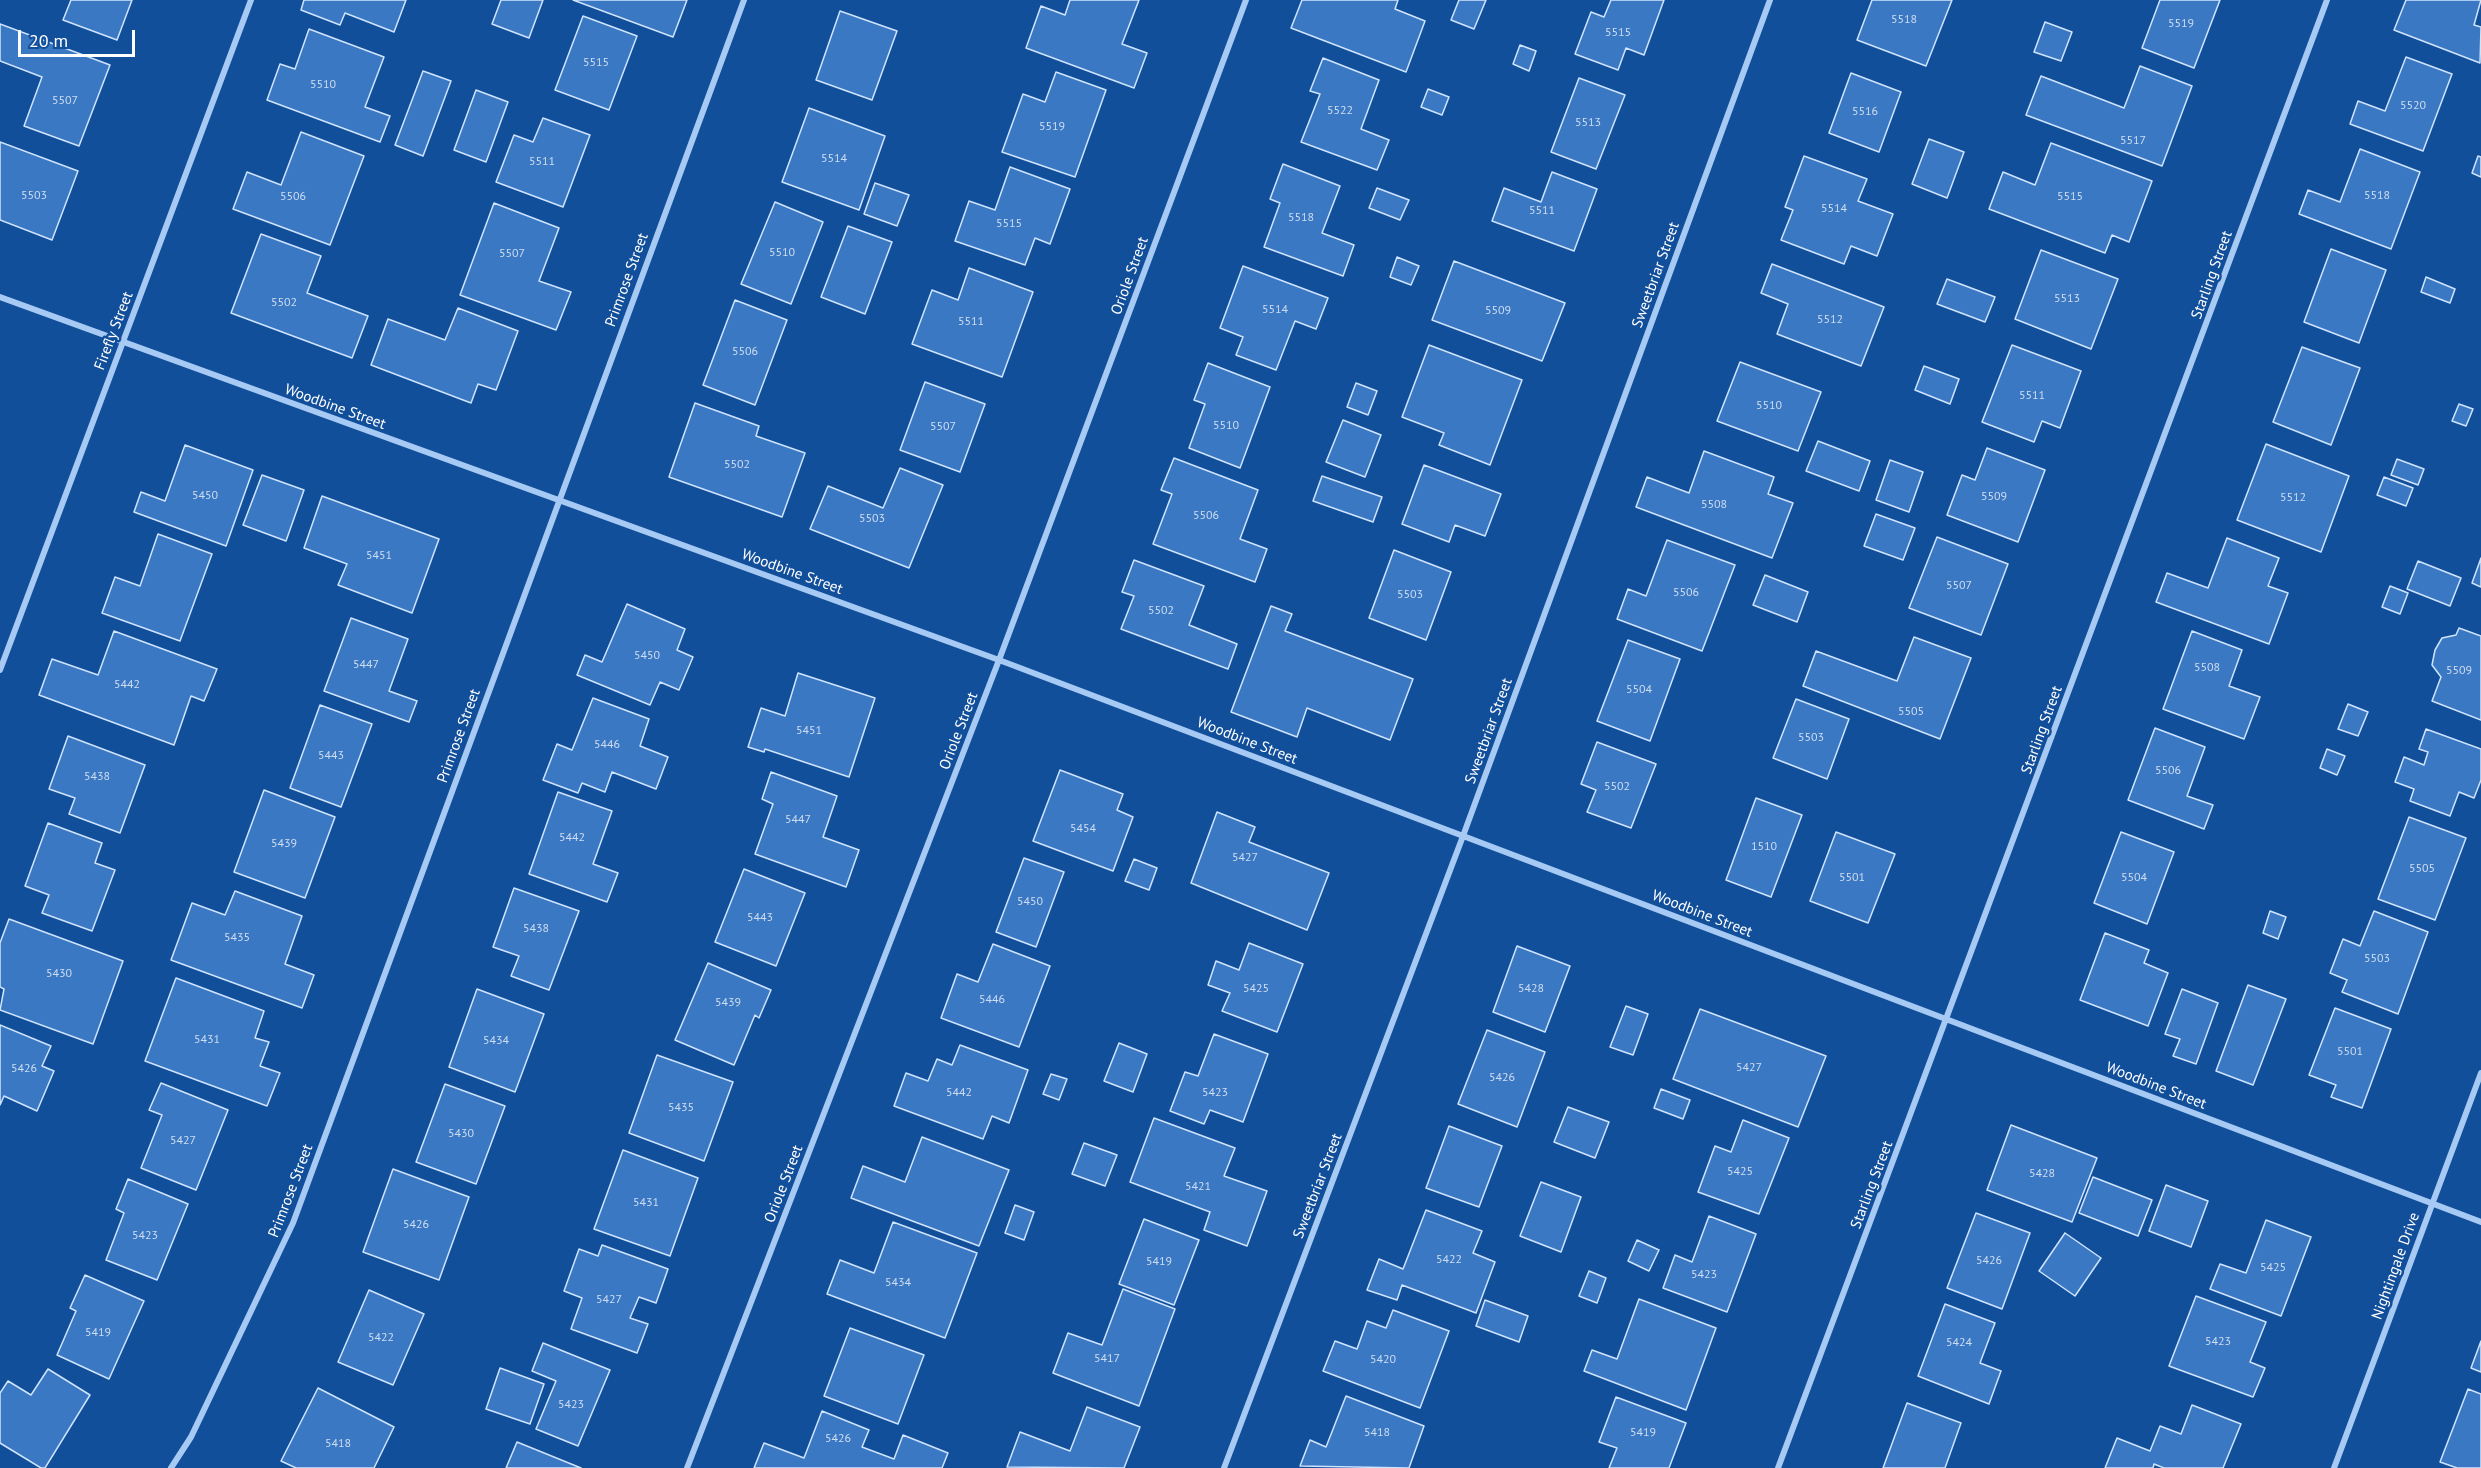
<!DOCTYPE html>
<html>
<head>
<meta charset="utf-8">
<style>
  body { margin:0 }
  #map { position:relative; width:2481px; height:1468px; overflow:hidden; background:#124f9b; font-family:"PT Sans",sans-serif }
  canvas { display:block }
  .scale { position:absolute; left:18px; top:30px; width:117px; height:27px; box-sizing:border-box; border:3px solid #fff; border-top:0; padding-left:8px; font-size:18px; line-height:21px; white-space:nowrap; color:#fff; -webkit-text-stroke:4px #124f9b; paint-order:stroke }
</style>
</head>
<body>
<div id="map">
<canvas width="2481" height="1468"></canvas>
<div class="scale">20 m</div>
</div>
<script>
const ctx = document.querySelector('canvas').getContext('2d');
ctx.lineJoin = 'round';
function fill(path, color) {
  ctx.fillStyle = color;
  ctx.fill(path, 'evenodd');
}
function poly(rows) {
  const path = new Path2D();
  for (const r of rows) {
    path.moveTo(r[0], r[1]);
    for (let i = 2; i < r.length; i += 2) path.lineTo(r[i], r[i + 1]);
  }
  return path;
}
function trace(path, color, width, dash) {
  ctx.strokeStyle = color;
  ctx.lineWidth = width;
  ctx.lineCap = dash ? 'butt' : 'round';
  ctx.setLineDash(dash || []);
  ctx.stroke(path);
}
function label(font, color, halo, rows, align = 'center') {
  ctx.font = font + ' "PT Sans",sans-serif';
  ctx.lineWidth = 5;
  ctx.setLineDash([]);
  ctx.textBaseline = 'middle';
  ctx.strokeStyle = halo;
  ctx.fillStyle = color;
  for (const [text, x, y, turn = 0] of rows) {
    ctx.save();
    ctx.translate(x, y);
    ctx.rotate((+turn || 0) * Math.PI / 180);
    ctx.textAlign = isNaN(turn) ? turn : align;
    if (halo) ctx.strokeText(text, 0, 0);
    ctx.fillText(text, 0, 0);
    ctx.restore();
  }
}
const building = poly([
  [71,0,132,0,117,40,63,20,71,0],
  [304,0,406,0,394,32,345,13,340,25,301,10,304,0],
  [501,0,543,0,529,38,492,24,501,0],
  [573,0,687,0,673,37,573,0],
  [1070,0,1139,0,1122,44,1147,53,1134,88,1026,48,1041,6,1065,15,1070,0],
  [1302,0,1398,0,1395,9,1425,21,1406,72,1291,28,1302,0],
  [1459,0,1486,0,1474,29,1451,20,1459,0],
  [1611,0,1664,0,1644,55,1626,48,1618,70,1575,54,1591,12,1604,17,1611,0],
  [1872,0,1952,0,1926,66,1857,40,1872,0],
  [2160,0,2220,0,2194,68,2142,48,2160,0],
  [2406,0,2481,0,2474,25,2481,27,2480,63,2394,30,2406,0],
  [840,11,897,31,872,100,816,80,840,11],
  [583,16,637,36,609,110,555,90,583,16],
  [2045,22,2072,32,2061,61,2034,52,2045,22],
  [0,24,110,65,79,146,24,126,42,77,0,61,0,24],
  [309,29,384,57,365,107,390,116,380,142,267,100,280,64,295,69,309,29],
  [1520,45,1536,51,1529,71,1513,64,1520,45],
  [2406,57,2452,74,2423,151,2350,124,2358,101,2385,111,2406,57],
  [1323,58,1379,80,1361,129,1389,140,1377,170,1301,142,1320,94,1310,91,1323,58],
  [2140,66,2192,86,2162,166,2026,115,2041,76,2124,108,2140,66],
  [423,71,451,81,423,156,395,145,423,71],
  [1056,72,1106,90,1075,177,1002,152,1023,94,1045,102,1056,72],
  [1851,73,1901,92,1879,152,1829,133,1851,73],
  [1579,78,1625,95,1596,169,1551,152,1579,78],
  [1428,89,1449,97,1442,115,1421,107,1428,89],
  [476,90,508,102,486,162,454,150,476,90],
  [809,108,885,136,859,210,782,182,809,108],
  [543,118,590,135,563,207,496,182,514,135,533,142,543,118],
  [301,132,364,156,330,245,233,209,247,172,281,185,301,132],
  [1929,139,1964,152,1947,198,1912,184,1929,139],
  [0,142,78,171,52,240,0,220,0,142],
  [2051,143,2152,181,2129,242,2112,235,2105,253,1989,209,2003,172,2035,185,2051,143],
  [2360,149,2420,172,2391,249,2299,214,2308,190,2340,202,2360,149],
  [1804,156,1867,179,1858,201,1893,214,1877,256,1851,246,1844,264,1781,240,1793,210,1785,207,1804,156],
  [2478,156,2481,157,2481,177,2472,173,2478,156],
  [1283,164,1340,186,1322,233,1354,245,1343,276,1264,247,1280,203,1270,199,1283,164],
  [1010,167,1070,189,1050,244,1035,238,1025,265,955,241,969,201,995,210,1010,167],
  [1552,172,1597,189,1574,251,1492,221,1504,188,1541,202,1552,172],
  [875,183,909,195,897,226,864,214,875,183],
  [1377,188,1409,200,1400,220,1369,208,1377,188],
  [775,202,823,222,791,304,741,284,775,202],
  [494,203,559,228,539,281,571,292,556,330,460,295,494,203],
  [848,226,892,242,865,314,821,297,848,226],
  [261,234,321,256,307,293,368,316,352,358,231,313,261,234],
  [2331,249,2386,270,2359,343,2304,322,2331,249],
  [2041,250,2118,279,2091,349,2015,319,2041,250],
  [1397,257,1419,266,1411,285,1390,277,1397,257],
  [1454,261,1565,303,1542,361,1432,320,1454,261],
  [1772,264,1884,307,1861,366,1777,334,1788,304,1761,293,1772,264],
  [1243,266,1328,298,1316,329,1295,321,1276,370,1236,355,1243,337,1220,328,1243,266],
  [969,268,1033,292,1002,377,912,344,932,290,958,300,969,268],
  [2426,277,2455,289,2450,303,2421,292,2426,277],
  [1947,279,1995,297,1985,322,1937,304,1947,279],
  [735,300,787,320,755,405,703,385,735,300],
  [458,308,518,331,496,390,478,384,471,403,371,365,388,319,445,340,458,308],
  [1429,345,1522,380,1490,465,1439,445,1444,433,1402,417,1429,345],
  [2012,345,2081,371,2060,428,2042,421,2034,442,1982,422,2012,345],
  [2302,347,2360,368,2331,445,2273,422,2302,347],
  [1740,362,1821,392,1798,451,1717,421,1740,362],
  [1208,363,1270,387,1240,468,1189,448,1205,404,1194,400,1208,363],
  [1924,366,1959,379,1950,404,1915,390,1924,366],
  [925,382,985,404,960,472,900,450,925,382],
  [1356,383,1377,391,1368,415,1347,407,1356,383],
  [695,403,759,426,756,436,805,453,782,517,669,477,695,403],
  [2459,404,2473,409,2466,426,2452,421,2459,404],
  [1343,420,1381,435,1365,477,1326,462,1343,420],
  [1818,441,1870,461,1859,491,1806,471,1818,441],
  [2266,444,2349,476,2321,552,2237,520,2266,444],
  [185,445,253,470,226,546,134,512,141,492,165,501,185,445],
  [1987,448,2045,470,2018,542,1947,515,1962,475,1975,480,1987,448],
  [1704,451,1774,477,1768,494,1793,503,1772,558,1636,507,1647,477,1689,493,1704,451],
  [1174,458,1258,490,1240,539,1267,549,1255,582,1153,544,1172,494,1161,490,1174,458],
  [2397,459,2424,469,2418,485,2391,475,2397,459],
  [1890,460,1923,472,1909,512,1876,500,1890,460],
  [1424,465,1501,494,1485,536,1455,525,1449,542,1402,524,1424,465],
  [900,468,943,485,909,568,810,529,828,486,883,508,900,468],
  [262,475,304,490,286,541,243,525,262,475],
  [1322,476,1382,497,1373,522,1313,501,1322,476],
  [2384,477,2413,488,2406,506,2377,495,2384,477],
  [322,496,439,539,412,613,338,585,347,564,304,548,322,496],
  [1876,514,1915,528,1903,560,1864,546,1876,514],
  [158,534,212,554,180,641,102,613,115,577,140,586,158,534],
  [1937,537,2008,564,1981,635,1909,608,1937,537],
  [2227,538,2279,558,2268,586,2288,593,2269,644,2156,602,2167,573,2208,588,2227,538],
  [1667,540,1735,565,1702,651,1617,619,1628,589,1646,596,1667,540],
  [1394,550,1451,572,1426,640,1369,618,1394,550],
  [2481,558,2481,587,2472,583,2481,558],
  [1134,560,1204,586,1189,625,1237,644,1228,669,1121,629,1134,596,1122,592,1134,560],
  [2418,561,2461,578,2450,606,2407,589,2418,561],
  [1765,575,1808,592,1797,622,1753,605,1765,575],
  [2390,586,2408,593,2400,614,2382,607,2390,586],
  [627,604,685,629,677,650,693,657,679,690,660,682,650,705,577,675,585,655,602,662,627,604],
  [1271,606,1292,614,1285,631,1413,679,1390,740,1307,708,1297,737,1231,712,1271,606],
  [351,618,408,639,389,691,417,701,409,722,324,691,351,618],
  [2459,628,2481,636,2481,720,2432,701,2441,677,2432,665,2435,650,2442,638,2456,635,2459,628],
  [114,631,217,669,204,701,191,696,174,745,39,695,52,659,98,675,114,631],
  [2192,631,2242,650,2229,686,2260,697,2244,739,2163,709,2192,631],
  [1914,637,1971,658,1940,739,1803,686,1816,651,1897,681,1914,637],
  [1628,640,1680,659,1650,741,1597,721,1628,640],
  [798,673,875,698,849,777,765,749,764,752,748,747,761,708,785,716,798,673],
  [593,698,649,719,640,746,668,757,656,789,612,772,605,792,582,783,578,793,543,780,557,744,572,750,593,698],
  [1796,699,1849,719,1827,779,1773,758,1796,699],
  [2348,704,2368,712,2358,736,2338,729,2348,704],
  [320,705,372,724,341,807,290,788,320,705],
  [2155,728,2205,747,2187,796,2213,805,2204,829,2128,800,2155,728],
  [2426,729,2481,749,2481,780,2474,798,2459,792,2450,816,2410,801,2414,789,2395,782,2404,757,2424,765,2428,752,2419,749,2426,729],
  [68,736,145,765,120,833,69,814,75,798,49,789,68,736],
  [1597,742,1656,764,1631,828,1587,812,1596,790,1581,784,1597,742],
  [2327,749,2345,756,2337,775,2320,768,2327,749],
  [1060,770,1123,794,1117,810,1133,817,1113,871,1033,841,1060,770],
  [771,772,837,796,823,837,859,850,846,887,755,854,773,804,762,799,771,772],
  [264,790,335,817,305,898,234,872,264,790],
  [558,792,612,811,593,864,618,873,607,902,529,874,558,792],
  [1756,798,1802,815,1771,897,1726,880,1756,798],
  [1217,812,1255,827,1249,842,1329,873,1307,930,1191,883,1217,812],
  [2409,817,2466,838,2435,920,2378,899,2409,817],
  [48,823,102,843,95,863,115,870,92,931,42,913,49,895,25,886,48,823],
  [1836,832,1895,854,1868,923,1810,901,1836,832],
  [2121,832,2174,852,2147,924,2094,903,2121,832],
  [1024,858,1064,872,1036,947,996,932,1024,858],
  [1134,859,1157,868,1149,890,1125,881,1134,859],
  [744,869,805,893,776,966,715,942,744,869],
  [514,888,579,911,549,990,511,976,519,956,493,947,514,888],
  [235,891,302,916,285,964,314,975,302,1008,171,960,192,903,225,915,235,891],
  [2270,911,2286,917,2278,939,2263,933,2270,911],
  [2374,911,2428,932,2398,1014,2342,992,2347,980,2330,973,2343,939,2360,946,2374,911],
  [9,919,123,961,93,1044,0,1010,4,989,0,987,0,943,9,919],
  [2105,933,2149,950,2144,963,2168,973,2148,1026,2080,1000,2105,933],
  [1249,943,1303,964,1277,1032,1222,1011,1230,993,1208,985,1216,961,1239,970,1249,943],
  [993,944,1050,966,1019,1047,941,1018,957,974,978,982,993,944],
  [1517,946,1570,966,1545,1032,1493,1012,1517,946],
  [708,963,771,990,759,1018,755,1015,734,1065,675,1040,708,963],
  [176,978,264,1011,255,1038,269,1042,260,1066,280,1073,267,1106,145,1061,176,978],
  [2248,985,2286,999,2253,1085,2216,1071,2248,985],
  [477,989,544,1014,515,1092,449,1067,477,989],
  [2182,989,2218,1003,2196,1064,2173,1056,2180,1039,2165,1034,2182,989],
  [1626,1006,1648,1014,1633,1055,1610,1047,1626,1006],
  [2335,1008,2391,1029,2362,1108,2331,1097,2336,1085,2309,1075,2335,1008],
  [1700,1009,1826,1056,1798,1127,1673,1079,1700,1009],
  [0,1025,51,1046,42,1066,54,1071,37,1111,4,1096,0,1105,0,1025],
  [1487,1030,1545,1052,1517,1127,1458,1104,1487,1030],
  [1214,1034,1268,1054,1243,1122,1210,1110,1204,1124,1170,1111,1185,1072,1198,1076,1214,1034],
  [1119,1043,1147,1054,1133,1092,1104,1081,1119,1043],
  [960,1045,1028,1070,1009,1123,992,1116,983,1139,894,1106,906,1073,928,1081,937,1059,952,1065,960,1045],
  [657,1055,733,1082,704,1161,629,1133,657,1055],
  [1051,1074,1067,1079,1059,1100,1043,1094,1051,1074],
  [161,1083,228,1110,196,1190,141,1168,162,1115,149,1110,161,1083],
  [445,1084,505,1106,476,1184,416,1162,445,1084],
  [1661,1089,1690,1100,1683,1119,1654,1108,1661,1089],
  [1568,1107,1609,1122,1595,1158,1554,1142,1568,1107],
  [1154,1118,1235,1148,1224,1176,1267,1191,1247,1246,1204,1230,1210,1212,1130,1182,1154,1118],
  [1743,1120,1789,1138,1759,1214,1698,1192,1715,1146,1731,1152,1743,1120],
  [2011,1125,2097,1158,2072,1222,1987,1190,2011,1125],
  [1449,1126,1502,1146,1479,1207,1426,1188,1449,1126],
  [922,1137,1009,1170,979,1246,851,1198,863,1166,905,1182,922,1137],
  [1084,1143,1117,1155,1105,1186,1072,1174,1084,1143],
  [623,1150,698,1178,670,1256,594,1229,623,1150],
  [393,1169,469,1197,439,1280,363,1252,393,1169],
  [2093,1177,2152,1200,2138,1236,2079,1213,2093,1177],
  [128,1179,188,1204,157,1280,106,1260,124,1213,116,1209,128,1179],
  [1541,1182,1581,1197,1561,1252,1520,1236,1541,1182],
  [2166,1185,2208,1201,2191,1247,2149,1231,2166,1185],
  [1015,1205,1034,1212,1024,1240,1005,1233,1015,1205],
  [1426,1210,1482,1231,1473,1253,1495,1262,1476,1313,1402,1285,1397,1300,1367,1290,1379,1259,1403,1269,1426,1210],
  [1976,1213,2030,1233,2002,1309,1947,1288,1976,1213],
  [1709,1216,1756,1234,1727,1312,1663,1288,1675,1255,1692,1262,1709,1216],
  [1144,1219,1199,1240,1174,1305,1119,1284,1144,1219],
  [2266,1220,2311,1237,2281,1316,2210,1289,2220,1264,2246,1273,2266,1220],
  [893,1222,977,1253,945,1338,827,1294,840,1260,874,1273,893,1222],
  [2065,1233,2101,1258,2075,1296,2039,1271,2065,1233],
  [1637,1240,1659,1250,1649,1271,1628,1261,1637,1240],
  [602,1245,668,1269,656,1303,639,1297,630,1318,648,1324,637,1353,571,1329,582,1298,564,1291,579,1249,598,1256,602,1245],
  [1589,1271,1606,1278,1597,1303,1579,1296,1589,1271],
  [85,1275,144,1301,109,1379,57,1355,76,1311,70,1308,85,1275],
  [1123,1289,1175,1309,1139,1406,1053,1373,1068,1333,1102,1345,1123,1289],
  [369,1290,424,1314,393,1385,338,1362,369,1290],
  [2196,1296,2266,1322,2250,1362,2265,1368,2253,1397,2169,1366,2196,1296],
  [1639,1299,1716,1328,1686,1410,1584,1371,1592,1350,1617,1359,1639,1299],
  [1485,1300,1528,1316,1519,1342,1476,1326,1485,1300],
  [1945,1304,1995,1323,1980,1363,2001,1371,1989,1404,1918,1376,1945,1304],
  [1393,1310,1449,1331,1420,1408,1323,1371,1335,1341,1357,1349,1367,1321,1386,1328,1393,1310],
  [850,1328,924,1355,898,1424,824,1396,850,1328],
  [2481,1341,2481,1372,2471,1368,2481,1341],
  [543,1343,610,1370,578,1446,536,1429,556,1381,532,1371,543,1343],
  [500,1368,544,1384,530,1424,486,1409,500,1368],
  [48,1369,90,1395,45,1468,41,1468,0,1443,0,1393,8,1381,31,1395,48,1369],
  [318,1388,394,1427,374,1468,296,1468,281,1461,318,1388],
  [2468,1389,2481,1394,2481,1468,2457,1468,2440,1462,2468,1389],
  [1346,1396,1424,1426,1409,1468,1300,1466,1310,1440,1326,1447,1346,1396],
  [1616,1397,1686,1423,1669,1468,1609,1468,1617,1448,1599,1442,1616,1397],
  [1907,1403,1961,1423,1945,1468,1883,1468,1907,1403],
  [2192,1405,2241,1424,2223,1468,2164,1468,2154,1464,2153,1468,2105,1468,2117,1438,2150,1451,2160,1426,2181,1434,2192,1405],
  [1087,1407,1140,1427,1124,1468,1007,1467,1020,1432,1070,1451,1087,1407],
  [822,1411,869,1430,862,1447,894,1459,903,1435,948,1453,942,1468,754,1468,764,1443,804,1458,822,1411],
  [517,1442,581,1468,506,1468,517,1442]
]);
const street = poly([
  [0,297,999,660,2481,1222],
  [0,670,251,0],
  [171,1468,191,1437,293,1223,744,0],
  [687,1468,999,660,1246,0],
  [1224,1468,1463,836,1770,0],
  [1778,1468,2327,0],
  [2334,1468,2481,1073]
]);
const numberNames = [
  ["5518",1904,20],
  ["5519",2181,24],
  ["5515",1618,33],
  ["5515",596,63],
  ["5510",323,85],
  ["5507",65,101],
  ["5520",2413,106],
  ["5522",1340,111],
  ["5516",1865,112],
  ["5513",1588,123],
  ["5519",1052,127],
  ["5517",2133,141],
  ["5514",834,159],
  ["5511",542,162],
  ["5503",34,196],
  ["5518",2377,196],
  ["5506",293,197],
  ["5515",2070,197],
  ["5514",1834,209],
  ["5511",1542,211],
  ["5518",1301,218],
  ["5515",1009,224],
  ["5510",782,253],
  ["5507",512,254],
  ["5513",2067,299],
  ["5502",284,303],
  ["5514",1275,310],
  ["5509",1498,311],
  ["5512",1830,320],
  ["5511",971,322],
  ["5506",745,352],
  ["5511",2032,396],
  ["5510",1769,406],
  ["5510",1226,426],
  ["5507",943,427],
  ["5502",737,465],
  ["5450",205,496],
  ["5509",1994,497],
  ["5512",2293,498],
  ["5508",1714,505],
  ["5506",1206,516],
  ["5503",872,519],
  ["5451",379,556],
  ["5507",1959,586],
  ["5506",1686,593],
  ["5503",1410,595],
  ["5502",1161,611],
  ["5450",647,656],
  ["5447",366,665],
  ["5508",2207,668],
  ["5509",2459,671],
  ["5442",127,685],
  ["5504",1639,690],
  ["5505",1911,712],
  ["5451",809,731],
  ["5503",1811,738],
  ["5446",607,745],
  ["5443",331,756],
  ["5506",2168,771],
  ["5438",97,777],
  ["5502",1617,787],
  ["5447",798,820],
  ["5454",1083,829],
  ["5442",572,838],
  ["5439",284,844],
  ["1510",1764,847],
  ["5427",1245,858],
  ["5505",2422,869],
  ["5501",1852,878],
  ["5504",2134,878],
  ["5450",1030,902],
  ["5443",760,918],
  ["5438",536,929],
  ["5435",237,938],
  ["5503",2377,959],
  ["5430",59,974],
  ["5425",1256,989],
  ["5428",1531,989],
  ["5446",992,1000],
  ["5439",728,1003],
  ["5431",207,1040],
  ["5434",496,1041],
  ["5501",2350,1052],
  ["5427",1749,1068],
  ["5426",24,1069],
  ["5426",1502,1078],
  ["5442",959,1093],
  ["5423",1215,1093],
  ["5435",681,1108],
  ["5430",461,1134],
  ["5427",183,1141],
  ["5425",1740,1172],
  ["5428",2042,1174],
  ["5421",1198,1187],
  ["5431",646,1203],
  ["5426",416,1225],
  ["5423",145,1236],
  ["5422",1449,1260],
  ["5426",1989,1261],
  ["5419",1159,1262],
  ["5425",2273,1268],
  ["5423",1704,1275],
  ["5434",898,1283],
  ["5427",609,1300],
  ["5419",98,1333],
  ["5422",381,1338],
  ["5423",2218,1342],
  ["5424",1959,1343],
  ["5417",1107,1359],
  ["5420",1383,1360],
  ["5423",571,1405],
  ["5418",1377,1433],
  ["5419",1643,1433],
  ["5426",838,1439],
  ["5418",338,1444]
];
const streetNames = [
  ["Sweetbriar Street",1656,275,-70],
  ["Starling Street",2212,275,-70],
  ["Oriole Street",1130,276,-70],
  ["Primrose Street",627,280,-70],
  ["Firefly Street",114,331,-69],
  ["Woodbine Street",335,407,20],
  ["Woodbine Street",792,572,20],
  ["Starling Street",2042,730,-70],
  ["Oriole Street",959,731,-69],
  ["Sweetbriar Street",1489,731,-70],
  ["Primrose Street",459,736,-70],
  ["Woodbine Street",1247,741,21],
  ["Woodbine Street",1702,914,21],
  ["Woodbine Street",2156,1086,21],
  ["Oriole Street",784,1184,-69],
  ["Starling Street",1872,1185,-69],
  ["Sweetbriar Street",1318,1186,-69],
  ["Primrose Street",291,1191,-69],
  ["Nightingale Drive",2396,1266,-70]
];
fill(building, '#3b78c3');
trace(building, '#cfe4fe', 1.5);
trace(street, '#a6caf4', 6);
label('12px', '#ceddf0', null, numberNames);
label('15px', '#fff', '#124f9b', streetNames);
</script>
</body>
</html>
